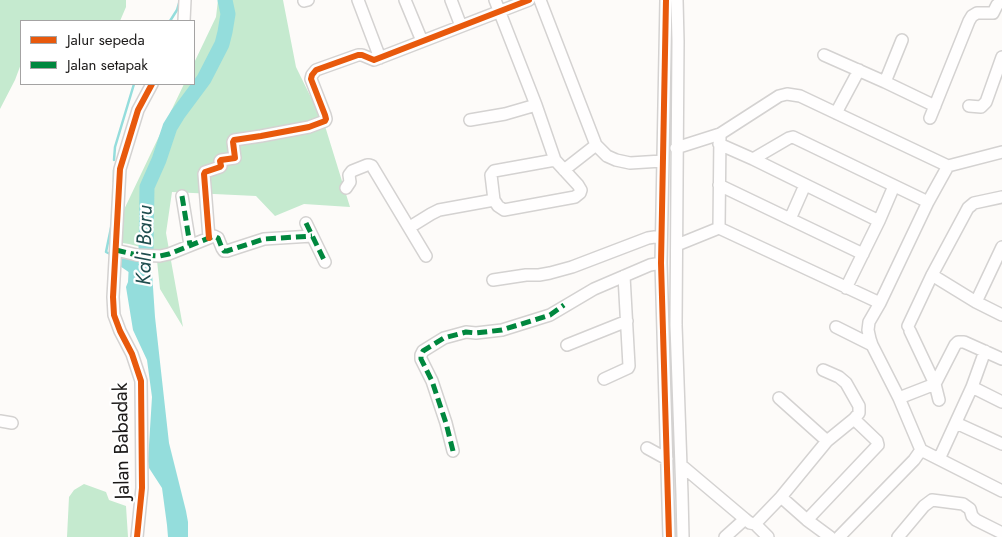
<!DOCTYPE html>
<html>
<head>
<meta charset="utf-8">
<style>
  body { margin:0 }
  #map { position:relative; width:1002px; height:537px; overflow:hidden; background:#fdfbf9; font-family:Jost,sans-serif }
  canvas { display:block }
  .legend { position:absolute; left:20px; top:20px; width:175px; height:65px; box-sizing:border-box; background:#fff; border:1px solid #a4a3a3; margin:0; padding:6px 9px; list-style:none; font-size:15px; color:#1b1918 }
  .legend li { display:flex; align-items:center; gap:10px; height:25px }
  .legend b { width:25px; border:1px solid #a4a3a3 }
</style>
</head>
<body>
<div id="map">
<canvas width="1002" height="537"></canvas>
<ul class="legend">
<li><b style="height:6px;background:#e8590c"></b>Jalur sepeda</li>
<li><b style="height:6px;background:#00873e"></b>Jalan setapak</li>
</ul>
</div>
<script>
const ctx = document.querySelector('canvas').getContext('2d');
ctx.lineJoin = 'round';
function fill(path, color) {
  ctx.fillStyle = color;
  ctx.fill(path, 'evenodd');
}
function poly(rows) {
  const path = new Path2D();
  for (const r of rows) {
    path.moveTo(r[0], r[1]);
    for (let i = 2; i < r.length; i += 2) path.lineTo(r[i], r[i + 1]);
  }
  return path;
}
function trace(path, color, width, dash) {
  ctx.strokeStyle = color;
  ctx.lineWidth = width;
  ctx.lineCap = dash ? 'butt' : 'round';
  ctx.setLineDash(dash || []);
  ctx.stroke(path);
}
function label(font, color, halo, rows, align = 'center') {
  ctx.font = font + ' Jost,sans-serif';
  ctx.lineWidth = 4.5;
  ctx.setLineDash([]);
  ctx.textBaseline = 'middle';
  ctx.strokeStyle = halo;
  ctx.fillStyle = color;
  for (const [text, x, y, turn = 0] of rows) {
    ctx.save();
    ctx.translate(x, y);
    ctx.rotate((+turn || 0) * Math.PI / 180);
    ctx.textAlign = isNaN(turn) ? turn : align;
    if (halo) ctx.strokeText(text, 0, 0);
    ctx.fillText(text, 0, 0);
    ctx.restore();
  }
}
const green = poly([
  [0,0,126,0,126,7,120,21,21,21,21,64,15,80,0,109],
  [218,0,283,0,296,67,325,126,350,207,304,204,275,216,256,196,172,192,166,233,183,327,160,289,156,251,129,244,109,241,184,84,194,84,194,63,216,17],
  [84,484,106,492,109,500,126,506,128,537,67,537,69,497,74,490]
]);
const water = poly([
  [137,257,151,257,155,317,169,443,186,511,188,522,188,537,168,537,167,525,162,488,149,468,148,461,152,397,147,360,133,330,126,287,128,282,129,264]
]);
const stream = poly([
  [170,21,177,10,180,0],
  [114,160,115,147,134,84],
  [114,170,114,182],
  [112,223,106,252,112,255]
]);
const river = poly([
  [123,259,142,272],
  [142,270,146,250,147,187,159,160,170,127,178,114,204,79,222,44,225,32,228,14,225,0]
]);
const minor = poly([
  [358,0,380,58],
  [405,0,422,41],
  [451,0,461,26],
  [495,0,536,105,555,160,578,185,581,190,580,193,575,197,504,210,498,206,494,200,491,175,494,171,555,160],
  [540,0,596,145,607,156,616,160,630,163,662,161],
  [666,0,661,263,669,537],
  [677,0,678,41,676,325,682,495,683,537],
  [304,1,308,0],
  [184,21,185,0],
  [824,55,885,82,935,106],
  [885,82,902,40],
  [969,106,981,107,986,102,1002,57],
  [836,113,859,70],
  [930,118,969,21,972,16,977,13,993,13,997,5,1002,1],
  [470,120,505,114,536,105],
  [720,134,719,228,880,303],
  [719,144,753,159,879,221],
  [676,148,720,134,779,96,787,94,800,96,948,166],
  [1002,152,948,166,928,202,880,303,869,322,868,330,870,339,872,345,899,398,921,450,1002,491],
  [753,159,789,138,793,137,928,202],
  [564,170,596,145],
  [719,185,863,254],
  [346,188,350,182,349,175,352,171,367,165,369,165,372,166,426,256],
  [182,196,190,245],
  [790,219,805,185],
  [306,223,325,262],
  [410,227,431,214,439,210,494,200],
  [209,238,204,174,205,172,220,167,221,166,220,161,221,160,235,158,233,142,234,140,261,136,309,127,325,121,326,119,325,115,311,79,312,75,316,70,358,55,362,55,374,60,529,0],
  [677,245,719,228],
  [116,250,137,255,160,256,169,254,214,236,218,238,222,248,224,251,227,251,264,239,312,236],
  [932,275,976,302,1002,315],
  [493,280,526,275,539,275,550,273,572,267,648,238,661,236],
  [846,288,879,221,894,186],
  [976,302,1002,247],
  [908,326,932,275,968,208,974,203,1002,197],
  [836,327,872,345],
  [910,331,935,384,939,400],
  [567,345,627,321],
  [604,379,628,368,629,366,624,276],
  [972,387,1002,402],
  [779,398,827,441],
  [899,398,935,384,955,345,958,342,964,342,1002,359],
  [0,421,12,423],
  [956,423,1002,444],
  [647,448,667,459],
  [453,451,446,423,432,381,421,359,421,355,423,351,444,338,466,332,476,333,502,330,550,315,594,289,650,265,661,263],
  [939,459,972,387,985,351],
  [681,465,745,519,750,523,755,524,781,497,827,441,854,419,859,413,859,406,846,383,839,377,823,370],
  [781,497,807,520,830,537],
  [807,520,878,445,877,441,854,419],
  [755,524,768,537],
  [137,537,142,488,141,381,132,354,120,331,114,315,113,297,120,169,138,110,152,84],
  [725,537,745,519],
  [839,537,914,460,921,450],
  [898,537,924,506,932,500,963,504,970,509,972,516,976,520,1002,533]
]);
const quiet = poly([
  [182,196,190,245],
  [306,223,325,262],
  [116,250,137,255,160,256,169,254,214,236,218,238,222,248,224,251,227,251,264,239,312,236],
  [453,451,446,423,432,381,421,359,421,355,423,351,444,338,466,332,476,333,502,330,550,315,564,305]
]);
const cycleway = poly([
  [666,0,661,263,669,537],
  [209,238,204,174,205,172,220,167,221,166,220,161,221,160,235,158,233,142,234,140,261,136,309,127,325,121,326,119,325,115,311,79,312,75,316,70,358,55,362,55,374,60,529,0],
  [137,537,142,488,141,381,132,354,120,331,114,315,113,297,120,169,138,110,152,84]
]);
const streetNames = [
  ["Jalan Babadak",123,441,-91]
];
const waterNames = [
  ["Kali Baru",146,245,-89]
];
fill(green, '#c5eacf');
fill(water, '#94dddc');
trace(stream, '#94dddc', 2.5);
trace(river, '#94dddc', 15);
trace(minor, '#d4d2d1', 14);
trace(minor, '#fffefe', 11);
trace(quiet, '#00873e', 5, [10, 5]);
trace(cycleway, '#e8590c', 6);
label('20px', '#1b1918', '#fff', streetNames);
label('italic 21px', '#1e4d4e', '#fff', waterNames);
</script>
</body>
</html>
